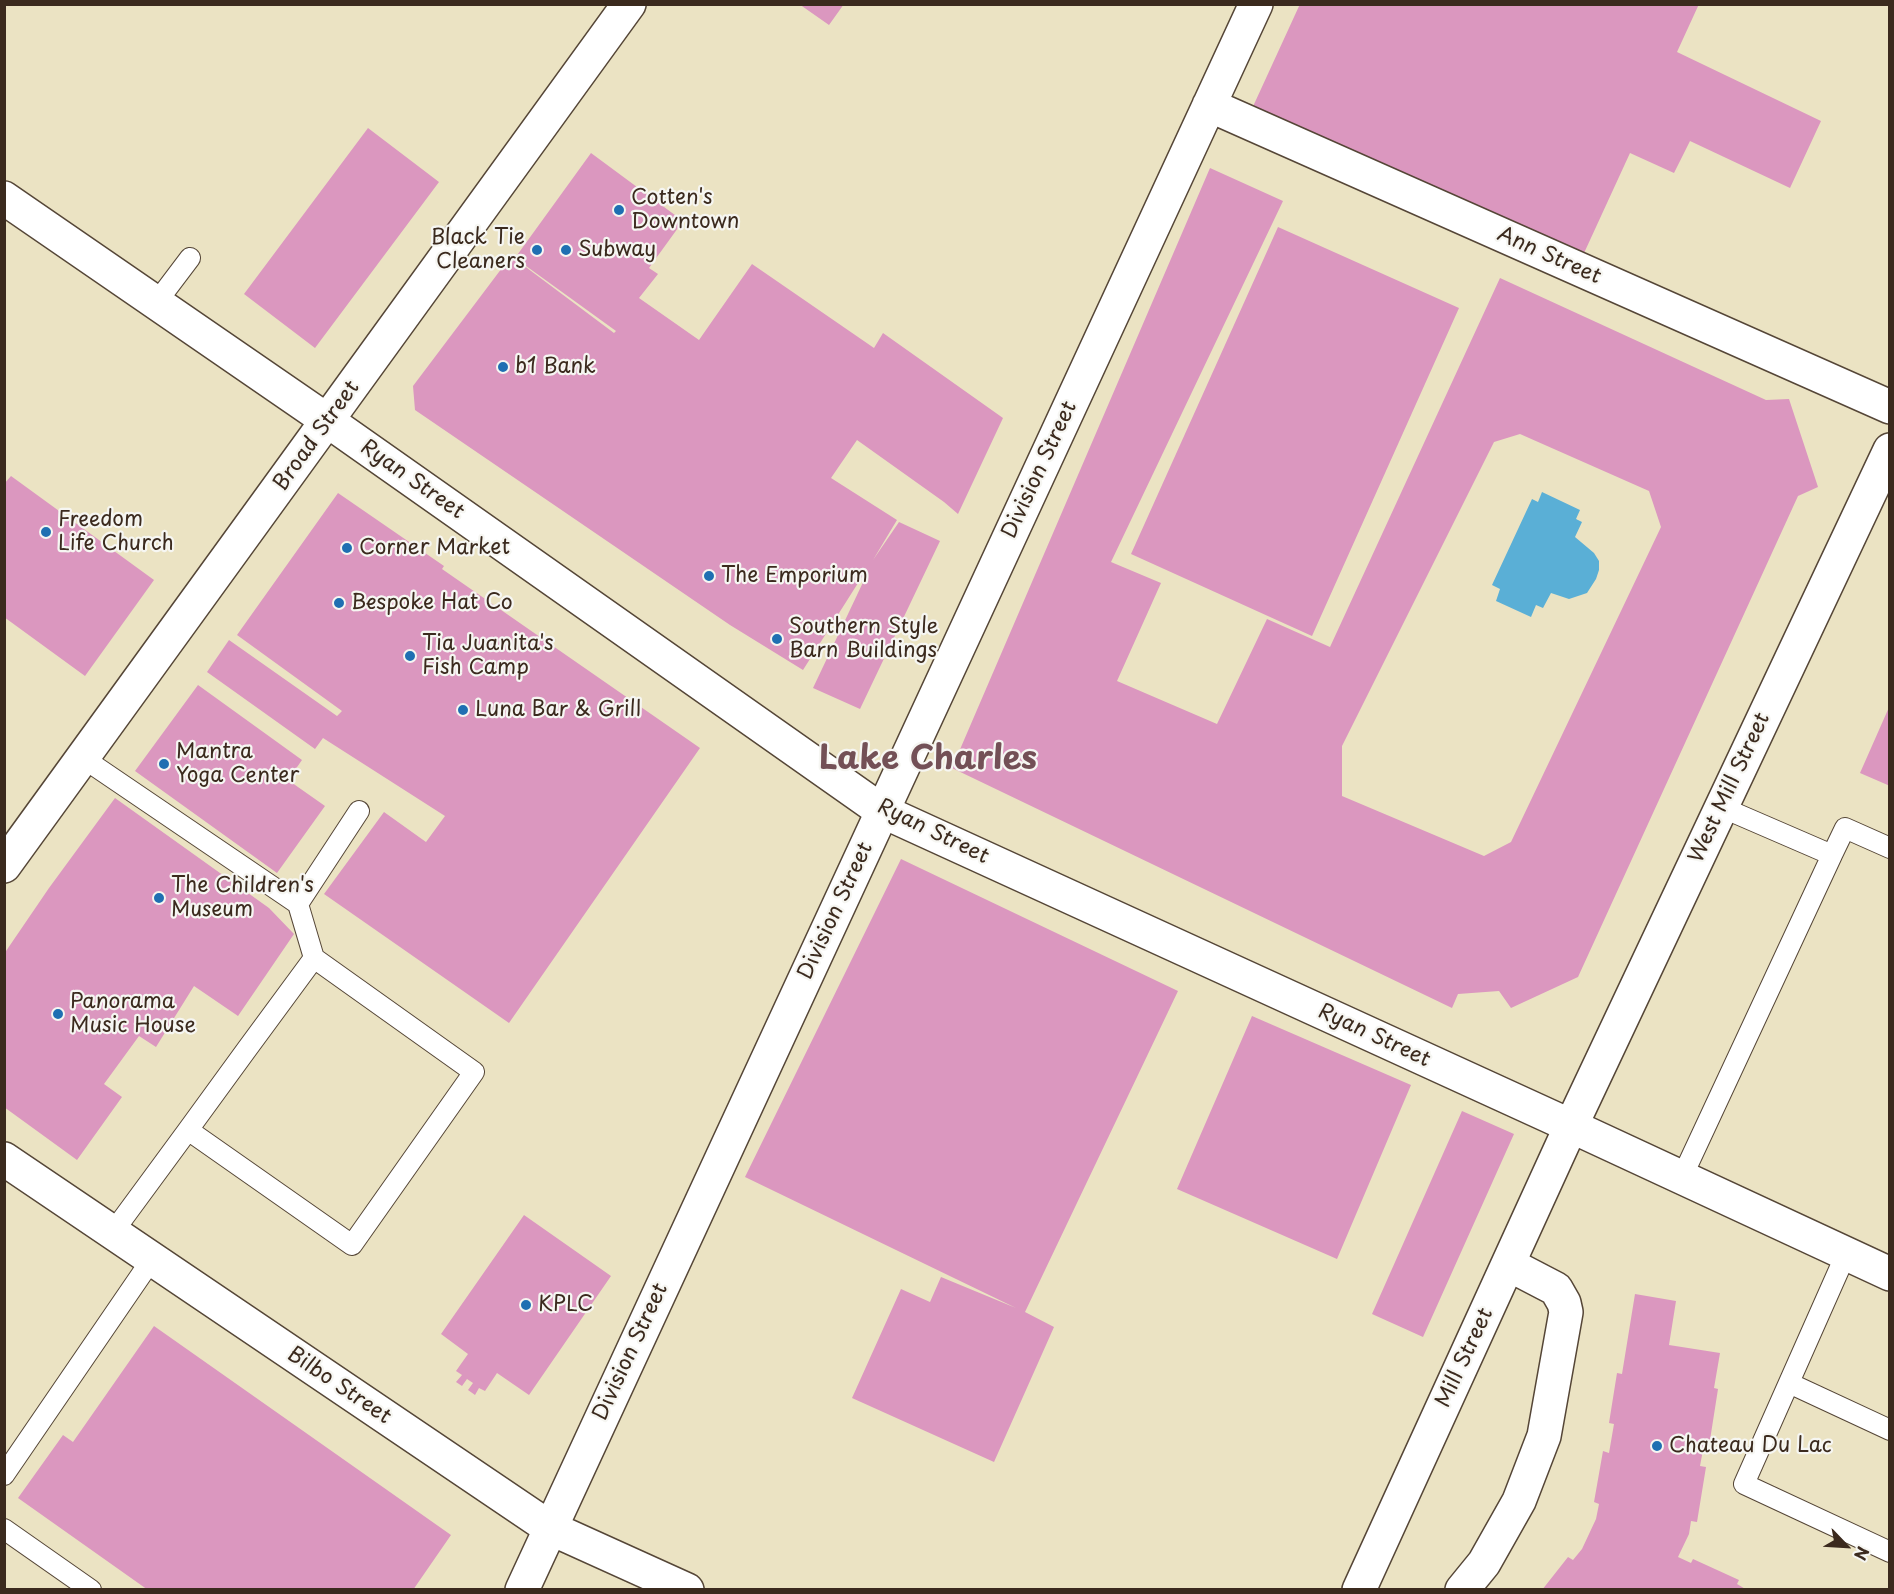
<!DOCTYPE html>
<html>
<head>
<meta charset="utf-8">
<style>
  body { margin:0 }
  #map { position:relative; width:1894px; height:1594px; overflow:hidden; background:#ebe3c3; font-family:"Playpen Sans",sans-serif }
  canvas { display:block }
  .frame { position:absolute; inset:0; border:6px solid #3b2a1e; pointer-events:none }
  .north { position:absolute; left:1816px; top:1516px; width:60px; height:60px; -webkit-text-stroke:4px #f6f6f2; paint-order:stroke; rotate:115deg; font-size:16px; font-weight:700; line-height:24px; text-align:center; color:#3b2a1e }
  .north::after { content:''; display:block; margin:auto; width:21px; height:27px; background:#3b2a1e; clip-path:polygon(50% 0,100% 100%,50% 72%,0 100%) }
</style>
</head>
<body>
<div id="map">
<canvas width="1894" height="1594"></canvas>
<div class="frame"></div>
<div class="north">N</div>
</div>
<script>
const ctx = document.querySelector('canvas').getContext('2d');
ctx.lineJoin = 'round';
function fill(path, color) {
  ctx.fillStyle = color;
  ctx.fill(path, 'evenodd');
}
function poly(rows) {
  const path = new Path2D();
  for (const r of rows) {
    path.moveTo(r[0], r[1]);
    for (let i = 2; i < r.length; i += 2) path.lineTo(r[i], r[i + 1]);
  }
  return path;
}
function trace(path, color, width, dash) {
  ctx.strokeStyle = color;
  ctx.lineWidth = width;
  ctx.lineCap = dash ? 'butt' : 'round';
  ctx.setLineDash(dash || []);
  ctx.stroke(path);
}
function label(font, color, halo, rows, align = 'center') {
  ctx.font = font + ' "Playpen Sans",sans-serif';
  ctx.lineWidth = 4.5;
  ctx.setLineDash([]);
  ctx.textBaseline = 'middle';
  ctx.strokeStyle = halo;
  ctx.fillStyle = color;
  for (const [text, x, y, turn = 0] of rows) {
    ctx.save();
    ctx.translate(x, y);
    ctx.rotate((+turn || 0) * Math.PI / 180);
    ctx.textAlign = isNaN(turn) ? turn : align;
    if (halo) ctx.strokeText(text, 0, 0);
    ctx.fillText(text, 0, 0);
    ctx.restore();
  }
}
const water = poly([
  [1542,492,1580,510,1576,519,1582,522,1575,537,1594,553,1599,561,1599,570,1596,579,1587,593,1569,599,1551,593,1543,608,1536,605,1531,617,1496,601,1500,589,1492,585,1532,499,1538,502]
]);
const building = poly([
  [799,4,844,4,829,25],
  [1300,4,1699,4,1677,52,1821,121,1790,188,1690,141,1674,173,1630,153,1579,264,1250,113],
  [368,128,439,182,315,348,244,294],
  [591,153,683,221,649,268,658,274,639,298,699,340,752,264,874,348,883,333,1003,418,958,514,944,502,857,440,831,478,897,520,873,560,899,522,940,541,860,709,813,688,866,576,865,572,803,670,730,625,415,410,413,386,511,256,614,333,616,331,515,258],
  [1210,168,1283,201,1111,562,1161,583,1117,681,1217,724,1267,619,1330,647,1500,278,1766,400,1789,399,1818,487,1798,496,1578,977,1511,1008,1499,991,1458,994,1452,1008,952,768],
  [1520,434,1649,491,1661,527,1511,842,1484,856,1342,796,1342,746,1494,442],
  [1278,227,1459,308,1312,636,1131,554],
  [11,476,154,580,85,676,4,617,4,484],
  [338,493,444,566,442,569,700,748,509,1023,324,894,384,812,426,842,445,816,323,738,315,749,207,672,229,640,337,716,342,711,237,635],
  [198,685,302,760,288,780,325,806,277,873,135,771],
  [1890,705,1890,786,1860,773],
  [115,798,269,908,294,934,238,1016,194,986,156,1047,139,1036,104,1084,122,1097,77,1160,4,1107,4,954,49,888],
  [901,859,1178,991,1025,1312,1054,1327,994,1462,852,1398,901,1289,930,1302,941,1277,1016,1308,745,1177],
  [1252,1016,1411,1085,1337,1259,1177,1189],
  [1462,1111,1514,1134,1423,1337,1372,1314],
  [524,1215,611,1276,529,1395,497,1373,485,1391,479,1388,475,1395,468,1390,473,1383,467,1379,462,1386,456,1382,462,1375,456,1371,468,1354,441,1334],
  [1635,1294,1676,1301,1669,1345,1720,1353,1714,1388,1718,1389,1710,1440,1705,1439,1700,1466,1706,1467,1697,1522,1691,1521,1689,1534,1678,1557,1691,1563,1693,1559,1739,1580,1737,1584,1747,1590,1542,1590,1568,1557,1573,1560,1582,1549,1596,1519,1599,1504,1594,1502,1603,1451,1609,1453,1614,1424,1609,1423,1617,1373,1622,1374],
  [154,1326,451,1535,413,1590,148,1590,18,1498,63,1435,73,1442]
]);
const service = poly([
  [156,303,190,258],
  [83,758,298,904,314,958],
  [1721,807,1832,855,1845,828,1890,848],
  [298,904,359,811],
  [1682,1177,1832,855],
  [113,1232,188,1130,247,1049,314,958,474,1072,352,1245,188,1130],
  [1846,1254,1744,1484,1890,1552],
  [1789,1383,1890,1430],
  [4,1475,152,1259],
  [4,1529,91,1590]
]);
const minor = poly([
  [1209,105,1890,407],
  [4,1159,550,1528,687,1590],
  [522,1590,1256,4],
  [1359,1590,1571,1126,1890,450],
  [1462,1590,1484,1563,1519,1501,1544,1436,1566,1312,1564,1303,1556,1289,1508,1264]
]);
const secondary = poly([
  [4,198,328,421,882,811,1571,1126,1890,1274],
  [4,866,629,4]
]);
const markers = [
  [619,210,6,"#1f6fb2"],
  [537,250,6,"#1f6fb2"],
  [566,250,6,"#1f6fb2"],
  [503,367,6,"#1f6fb2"],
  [46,532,6,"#1f6fb2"],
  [347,548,6,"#1f6fb2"],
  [709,576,6,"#1f6fb2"],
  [339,603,6,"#1f6fb2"],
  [777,639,6,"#1f6fb2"],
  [410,656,6,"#1f6fb2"],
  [463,710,6,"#1f6fb2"],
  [164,764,6,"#1f6fb2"],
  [159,898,6,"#1f6fb2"],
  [58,1014,6,"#1f6fb2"],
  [526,1305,6,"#1f6fb2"],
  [1657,1446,6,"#1f6fb2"]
];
const poiNames = [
  ["Cotten's",631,198],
  ["Downtown",631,222],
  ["Black Tie",525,238,"right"],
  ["Cleaners",525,262,"right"],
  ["Subway",578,250],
  ["b1 Bank",515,367],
  ["Freedom",58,520],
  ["Life Church",58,544],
  ["Corner Market",359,548],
  ["The Emporium",721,576],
  ["Bespoke Hat Co",351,603],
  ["Southern Style",789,627],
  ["Barn Buildings",789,651],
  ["Tia Juanita's",422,644],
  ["Fish Camp",422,668],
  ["Luna Bar & Grill",475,710],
  ["Mantra",176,752],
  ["Yoga Center",176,776],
  ["The Children's",171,886],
  ["Museum",171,910],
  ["Panorama",70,1002],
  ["Music House",70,1026],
  ["KPLC",538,1305],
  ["Chateau Du Lac",1669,1446]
];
const streetNames = [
  ["Ann Street",1549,256,24],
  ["Broad Street",317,436,-54],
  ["Division Street",1040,470,-65],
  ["Ryan Street",412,480,35],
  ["West Mill Street",1730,788,-65],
  ["Ryan Street",933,832,26],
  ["Division Street",836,911,-65],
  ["Ryan Street",1374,1036,25],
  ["Division Street",631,1352,-65],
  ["Mill Street",1465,1358,-65],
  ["Bilbo Street",339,1386,34]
];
const townNames = [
  ["Lake Charles",928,760]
];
fill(water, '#5aafd6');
fill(building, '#db97bf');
trace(service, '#554637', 22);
trace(minor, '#554637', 36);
trace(secondary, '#554637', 36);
trace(service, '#fff', 20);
trace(minor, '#fff', 33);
trace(secondary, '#fff', 33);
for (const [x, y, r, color] of markers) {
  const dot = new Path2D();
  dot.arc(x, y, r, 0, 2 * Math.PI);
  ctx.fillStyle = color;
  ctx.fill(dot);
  trace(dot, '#f6f6f2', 2);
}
label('21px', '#3b2a1e', '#f6f6f2', poiNames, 'left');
label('21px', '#3b2a1e', '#f6f6f2', streetNames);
label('bold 33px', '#735056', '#f6f6f2', townNames);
</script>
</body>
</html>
